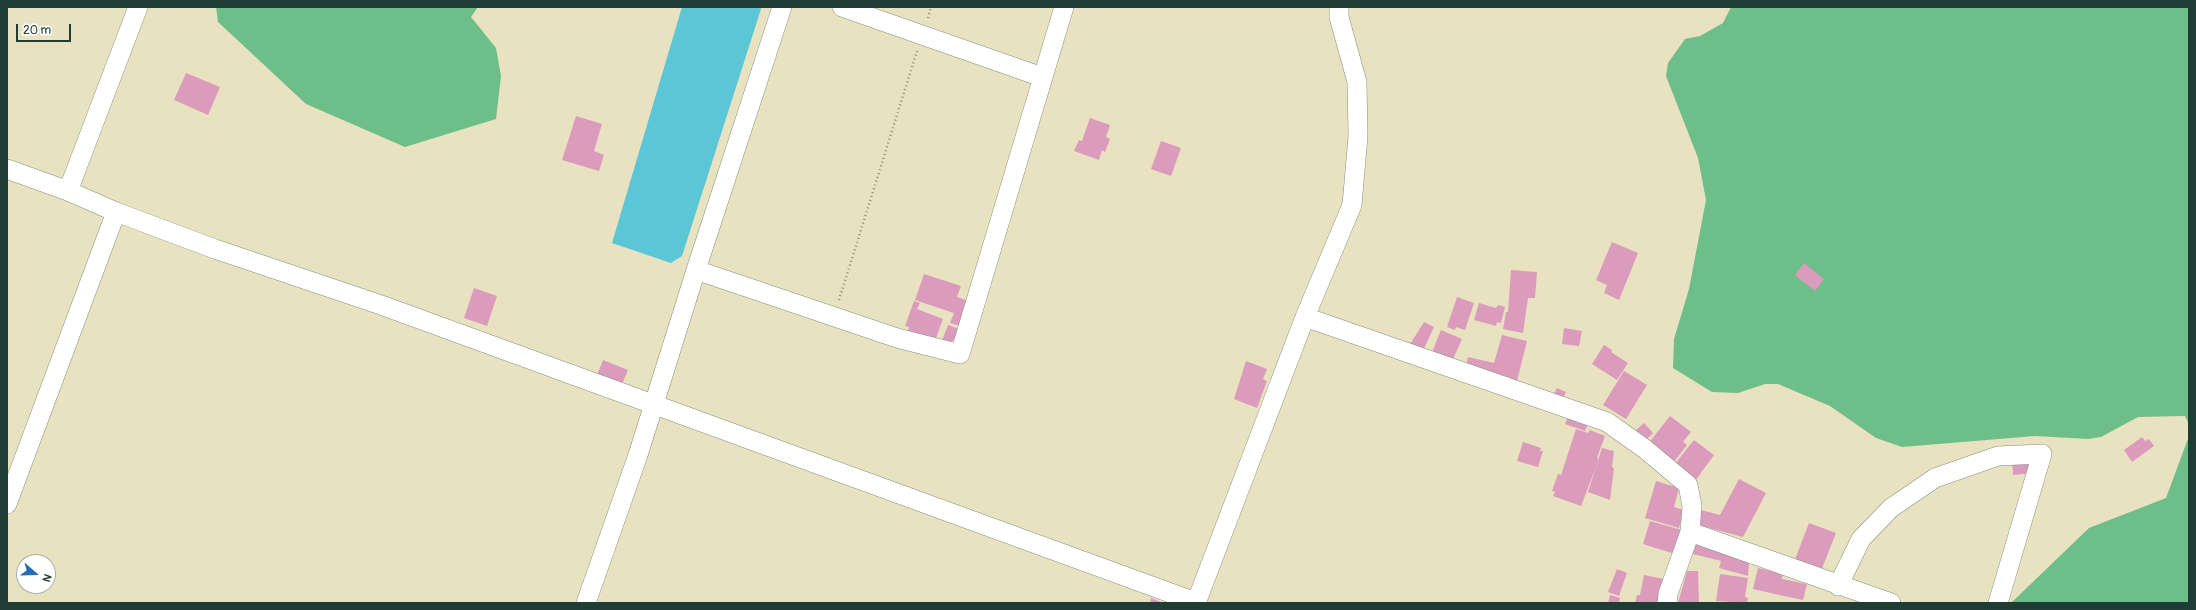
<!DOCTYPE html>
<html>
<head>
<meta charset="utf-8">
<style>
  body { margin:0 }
  #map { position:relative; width:2196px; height:610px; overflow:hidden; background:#e9e2c0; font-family:Pangolin,sans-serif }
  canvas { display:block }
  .frame { position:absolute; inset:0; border:8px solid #1f3d34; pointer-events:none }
  .north { position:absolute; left:16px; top:554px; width:40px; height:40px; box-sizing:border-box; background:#fff; border:1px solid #a5b1ae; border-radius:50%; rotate:110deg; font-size:11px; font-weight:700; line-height:16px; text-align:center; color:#1f3d34 }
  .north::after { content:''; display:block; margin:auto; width:14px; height:18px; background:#1f6fb2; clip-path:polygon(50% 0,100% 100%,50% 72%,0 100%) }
  .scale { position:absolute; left:16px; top:24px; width:55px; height:18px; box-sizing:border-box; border:2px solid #1f3d34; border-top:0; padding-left:5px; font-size:12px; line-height:14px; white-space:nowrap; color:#1f3d34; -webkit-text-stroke:3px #fff; paint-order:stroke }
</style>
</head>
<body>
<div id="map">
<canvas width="2196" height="610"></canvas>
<div class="frame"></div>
<div class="north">N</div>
<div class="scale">20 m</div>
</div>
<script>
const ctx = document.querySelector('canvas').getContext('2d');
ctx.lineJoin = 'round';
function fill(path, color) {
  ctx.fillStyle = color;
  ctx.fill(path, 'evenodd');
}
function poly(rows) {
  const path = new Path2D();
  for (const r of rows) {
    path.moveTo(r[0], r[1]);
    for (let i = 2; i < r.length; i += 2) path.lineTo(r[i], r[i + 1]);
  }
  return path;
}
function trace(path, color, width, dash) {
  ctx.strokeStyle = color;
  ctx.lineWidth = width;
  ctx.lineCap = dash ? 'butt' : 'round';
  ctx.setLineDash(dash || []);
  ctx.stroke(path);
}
const forest = poly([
  [216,7,478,7,471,17,496,48,501,76,496,119,405,147,306,104,218,22],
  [1731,7,2189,7,2189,424,2185,416,2138,417,2101,437,2088,439,2035,436,1902,447,1876,438,1830,406,1778,384,1765,384,1738,393,1712,392,1673,368,1674,339,1689,289,1706,200,1698,158,1666,76,1668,63,1685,39,1700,36,1723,23],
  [2189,436,2189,603,2011,603,2089,528,2166,498]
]);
const water = poly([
  [682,7,760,7,761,9,682,256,671,263,612,243]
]);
const building = poly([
  [186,73,220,87,208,115,174,100],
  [576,116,602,124,594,151,604,155,599,171,562,160],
  [1090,118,1110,125,1106,137,1110,139,1105,152,1102,150,1099,160,1074,151,1079,140,1082,141],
  [1161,141,1181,148,1171,176,1151,169],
  [1612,242,1638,253,1619,300,1604,293,1607,285,1596,280],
  [1804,263,1824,279,1815,291,1795,275],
  [1511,270,1537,272,1535,298,1528,298,1523,333,1503,329,1506,312,1508,312],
  [924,274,961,286,957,297,969,301,961,326,950,323,954,313,915,300],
  [474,288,497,296,487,326,464,318],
  [1457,297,1474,303,1465,330,1456,327,1455,330,1447,327],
  [914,301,920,303,917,309,943,319,935,341,908,331,909,327,905,326],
  [1479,303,1496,308,1498,305,1505,307,1501,323,1497,322,1496,326,1474,320],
  [1424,322,1434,327,1421,355,1407,349],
  [948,325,959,329,955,339,946,345,941,343],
  [1564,328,1582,331,1579,346,1562,344],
  [1441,330,1462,339,1450,366,1430,357],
  [1502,335,1527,341,1517,381,1465,370,1468,357,1494,363],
  [1604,345,1612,350,1611,352,1628,363,1617,380,1592,364],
  [603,360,628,370,622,384,597,375],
  [1246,361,1267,369,1263,379,1267,381,1257,408,1234,399],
  [1624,371,1647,385,1626,419,1603,405],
  [1557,388,1566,392,1563,399,1554,394],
  [1569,414,1589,421,1585,431,1565,424],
  [1670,416,1691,432,1683,442,1687,445,1673,463,1648,444],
  [1644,423,1653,433,1645,441,1635,431],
  [1576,429,1588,433,1590,430,1605,436,1597,458,1599,459,1581,506,1553,496,1555,492,1552,491,1558,474,1561,475],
  [2142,437,2145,441,2149,439,2154,446,2132,462,2124,450],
  [1694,440,1714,455,1695,481,1674,465],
  [1523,442,1541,448,1540,451,1543,451,1538,467,1517,461],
  [1602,448,1614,451,1612,467,1614,468,1610,500,1588,492],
  [2031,459,2033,473,2013,475,2012,461],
  [1739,479,1766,493,1743,537,1698,525,1701,510,1720,515],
  [1656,481,1679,488,1674,507,1684,510,1679,528,1645,518],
  [1650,521,1682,530,1675,554,1643,544],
  [1809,523,1836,533,1821,571,1794,562],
  [1697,540,1749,562,1748,576,1719,568,1721,561,1693,554],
  [1758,568,1783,574,1782,579,1807,584,1803,600,1779,595,1780,588,1779,595,1753,589],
  [1617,569,1627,573,1619,596,1608,592],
  [1687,571,1698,571,1699,603,1678,603],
  [1720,574,1748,578,1745,597,1748,598,1747,603,1716,601],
  [1644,575,1664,579,1660,603,1635,603,1637,595,1640,595],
  [1610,595,1620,598,1619,603,1608,603],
  [1151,598,1163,603,1150,603]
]);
const path = poly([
  [928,18,931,7],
  [839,300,917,51]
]);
const minor = poly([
  [842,7,1042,77],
  [7,169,68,191,116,212,215,249,381,305,1198,603],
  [68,191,138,7],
  [696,270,897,338,960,354,1064,7],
  [1305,317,1607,422,1645,449,1688,485,1692,506,1690,532,1668,594,1667,603],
  [7,504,116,212],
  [1690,532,1891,603],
  [1838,586,1861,539,1891,508,1935,478,1998,456,2042,454,1998,603],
  [586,603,638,455,696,270,782,7],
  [1196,603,1305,317,1352,205,1358,136,1357,82,1339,17,1339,7]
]);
fill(forest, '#6ebe8a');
fill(water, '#5bc6d5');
fill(building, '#db9bbd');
trace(minor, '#84907a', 20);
trace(path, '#84907a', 2.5, [1, 3]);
trace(minor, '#fff', 19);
</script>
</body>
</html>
